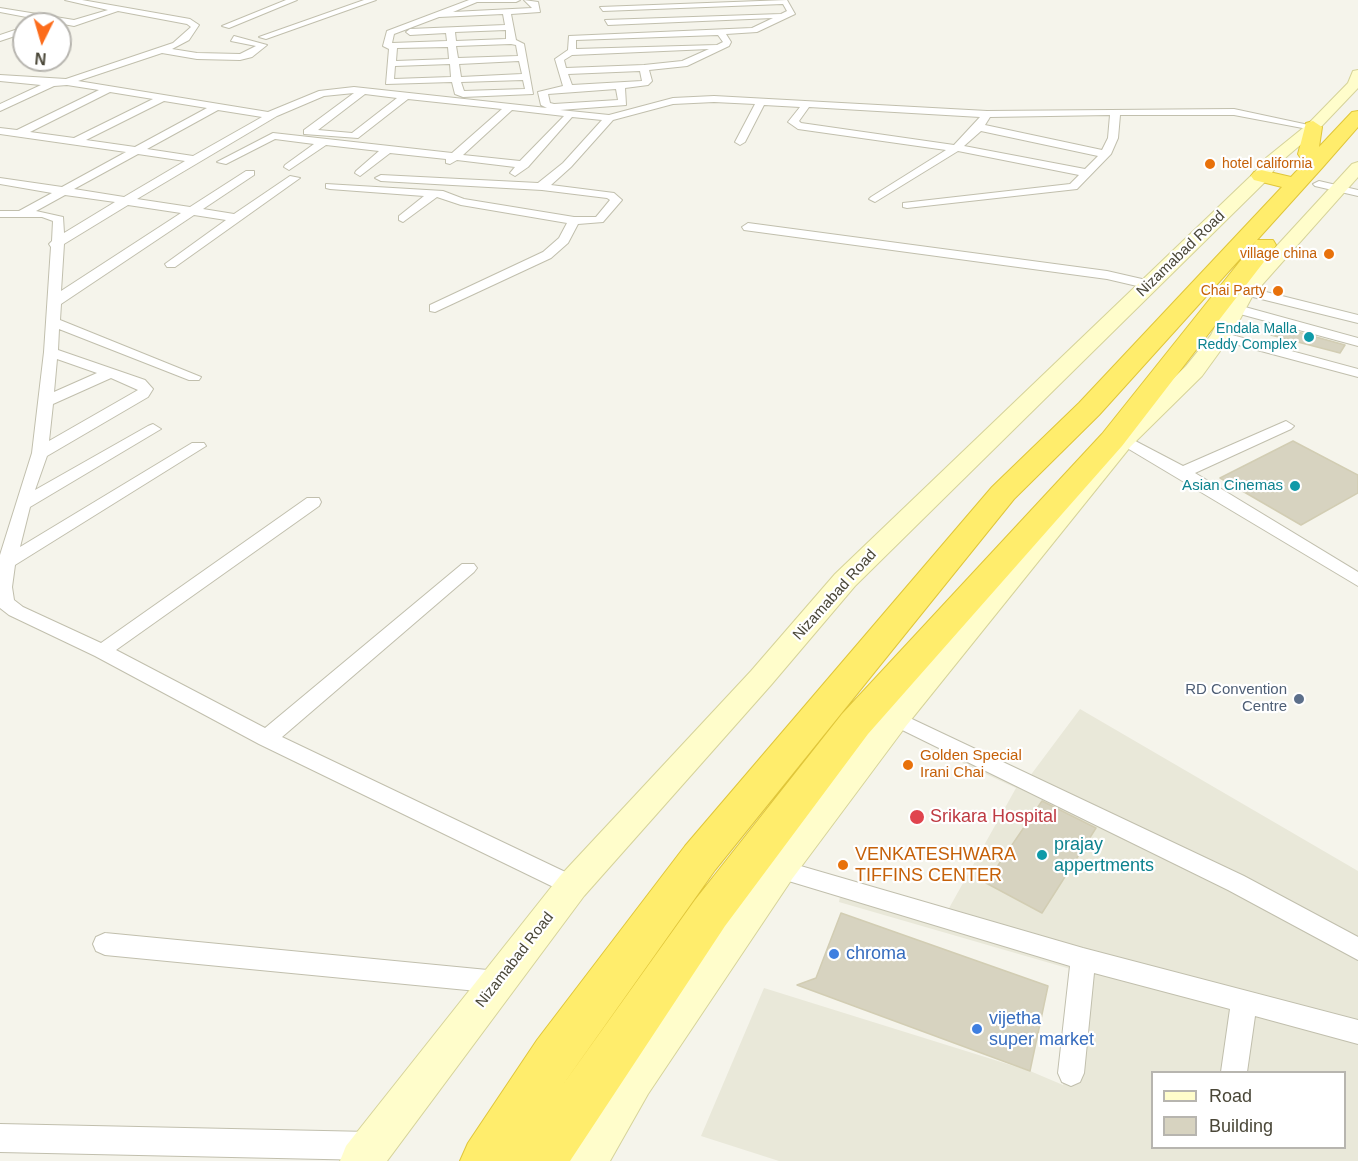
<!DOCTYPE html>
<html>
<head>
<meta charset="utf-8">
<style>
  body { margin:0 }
  #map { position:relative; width:1358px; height:1161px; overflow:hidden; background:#f5f4eb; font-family:Arial,sans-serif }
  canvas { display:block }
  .legend { position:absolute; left:1151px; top:1071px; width:195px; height:78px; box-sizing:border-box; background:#fff; border:2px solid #b7b5af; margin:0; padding:8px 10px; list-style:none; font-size:18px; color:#4a4738 }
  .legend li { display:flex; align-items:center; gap:12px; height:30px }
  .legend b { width:30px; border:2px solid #b7b5af }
  .north { position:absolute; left:12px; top:12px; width:60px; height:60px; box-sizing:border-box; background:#fff; border:2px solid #b7b5af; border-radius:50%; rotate:185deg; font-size:16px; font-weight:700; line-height:24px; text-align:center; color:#4a4738 }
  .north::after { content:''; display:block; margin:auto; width:21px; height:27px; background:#fc6c1b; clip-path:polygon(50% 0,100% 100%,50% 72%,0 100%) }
</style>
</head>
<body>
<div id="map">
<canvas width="1358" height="1161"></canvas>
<ul class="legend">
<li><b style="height:8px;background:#fffdcb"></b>Road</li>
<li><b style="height:16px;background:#d7d3c0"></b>Building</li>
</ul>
<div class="north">N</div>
</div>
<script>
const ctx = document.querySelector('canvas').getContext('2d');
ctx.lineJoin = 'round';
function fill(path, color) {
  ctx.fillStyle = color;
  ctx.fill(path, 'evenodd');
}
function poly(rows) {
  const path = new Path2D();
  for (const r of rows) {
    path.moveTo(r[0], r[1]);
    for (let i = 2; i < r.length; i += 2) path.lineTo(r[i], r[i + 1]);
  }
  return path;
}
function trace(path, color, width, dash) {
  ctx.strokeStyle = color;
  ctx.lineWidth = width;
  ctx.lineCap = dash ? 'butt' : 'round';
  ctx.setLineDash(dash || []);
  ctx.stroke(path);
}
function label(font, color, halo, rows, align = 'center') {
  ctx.font = font + ' Arial,sans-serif';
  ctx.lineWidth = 4.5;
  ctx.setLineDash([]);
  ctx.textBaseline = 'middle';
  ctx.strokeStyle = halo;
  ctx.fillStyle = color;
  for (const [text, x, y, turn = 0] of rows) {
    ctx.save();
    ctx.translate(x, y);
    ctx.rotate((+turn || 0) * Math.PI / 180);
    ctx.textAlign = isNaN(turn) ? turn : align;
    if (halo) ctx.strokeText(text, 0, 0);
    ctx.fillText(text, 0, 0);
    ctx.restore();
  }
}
const residential = poly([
  [1080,709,1358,871,1358,1161,779,1161,701,1136,764,988,1030,1071,1063,1085,1074,970,839,902,842,885,943,919,1016,788,962,763,968,750,1030,776],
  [1152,1072,1344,1072,1344,1148,1152,1148]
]);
const building = poly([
  [1276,326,1345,345,1340,353,1271,335,1276,326],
  [1293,441,1358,475,1358,493,1301,525,1220,478,1293,441],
  [1042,801,1096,828,1042,913,986,883,1042,801],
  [841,913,1048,986,1030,1071,797,985,816,978,841,913]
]);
const street = poly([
  [65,0,82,0,190,19,199,25,189,40,172,49,197,53,240,54,256,46,231,41,234,36,267,45,252,57,240,60,197,59,162,53,78,81,268,112,319,91,354,87,547,108,541,105,538,92,563,86,555,59,568,50,569,36,752,28,773,18,608,25,605,20,781,14,787,11,783,4,603,11,600,7,787,0,795,14,757,32,726,34,731,42,729,46,687,66,649,70,652,81,648,85,625,88,626,105,560,110,609,115,673,98,714,96,987,111,1234,109,1318,127,1313,130,1234,115,1120,115,1118,138,1111,154,1077,189,907,208,903,207,903,203,1070,184,1079,175,958,151,875,202,869,199,871,197,946,150,798,129,788,122,800,107,764,105,745,142,740,145,735,142,755,104,714,102,673,104,613,120,571,167,551,185,614,193,622,200,603,222,578,224,568,243,551,258,435,312,430,311,430,305,543,252,559,238,567,223,461,205,437,197,403,222,399,220,399,216,424,196,330,189,326,188,326,184,443,191,464,199,574,217,596,217,610,200,607,198,542,190,381,181,375,178,381,175,538,183,563,163,602,120,572,117,528,167,515,176,510,173,515,167,457,160,450,164,446,163,446,159,390,153,360,176,355,173,356,171,379,151,326,145,289,170,284,167,285,165,314,144,275,139,226,164,217,162,273,133,452,153,502,109,408,99,358,138,304,134,304,130,354,93,324,96,277,116,137,199,190,207,246,171,254,171,254,175,203,209,234,214,290,176,300,178,175,267,167,267,165,264,226,220,194,215,61,304,60,320,201,377,199,380,189,380,59,329,58,350,145,380,153,389,148,397,47,456,35,490,148,426,153,424,161,429,30,507,20,547,192,443,204,443,206,446,15,565,12,587,14,600,23,607,101,643,307,498,319,498,321,502,319,506,116,650,265,728,462,564,474,564,477,568,474,572,282,737,580,879,584,886,580,893,572,896,259,744,95,656,9,615,0,608,0,555,32,453,44,352,51,247,49,244,52,241,53,221,42,217,0,217,0,211,19,211,52,193,0,184,0,178,62,187,126,152,0,134,0,128,17,130,99,90,67,85,54,86,0,111,0,104,41,85,0,81,0,75,66,79,173,43,191,27,187,24,118,11,74,26,0,12,0,8,74,20,108,10,65,0],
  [718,35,723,42,717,45,576,49,576,40,718,35],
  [709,49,682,61,644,65,566,68,564,60,572,55,709,49],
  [640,71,642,81,572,85,568,74,640,71],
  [616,89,618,100,554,104,550,103,548,94,616,89],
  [110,92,153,99,74,138,30,132,110,92],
  [365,94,397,98,352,133,318,130,365,94],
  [164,101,207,108,135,147,86,140,164,101],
  [809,107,980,117,954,145,801,123,799,121,809,107],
  [218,110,262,117,193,156,147,149,218,110],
  [512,110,564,116,520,161,463,155,512,110],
  [1110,115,1108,138,1102,150,985,125,990,117,1110,115],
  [981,131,1098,156,1085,169,964,146,981,131],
  [138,154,185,161,124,197,74,189,138,154],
  [65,195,115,202,64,233,63,217,36,211,65,195],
  [128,205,181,213,61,291,64,244,128,205],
  [57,359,97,373,54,392,57,359],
  [111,378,138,390,49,441,53,404,111,378],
  [286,0,297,0,229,28,222,26,286,0],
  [364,0,376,0,266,39,259,37,364,0],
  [469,0,520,0,516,2,477,2,453,12,532,8,524,0,538,2,540,12,511,14,516,40,524,44,533,94,463,97,455,94,452,82,386,84,389,49,383,46,387,31,469,0],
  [503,14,505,25,410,29,406,32,410,35,446,33,447,41,392,43,394,34,439,17,503,14],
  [506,30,506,39,456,41,455,32,506,30],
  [511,44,516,45,518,56,458,58,456,46,511,44],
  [448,47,449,59,396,61,397,48,448,47],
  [519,61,522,74,461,77,459,64,519,61],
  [450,64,451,77,394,79,395,66,450,64],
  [523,80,525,89,464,91,461,82,523,80],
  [24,27,24,33,0,41,0,35,24,27],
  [1319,181,1358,190,1358,196,1315,186,1313,184,1319,181],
  [748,223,1107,271,1155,282,1156,285,1150,289,1107,279,744,230,742,227,748,223],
  [1246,287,1358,315,1358,323,1241,294,1241,288,1246,287],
  [1234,304,1358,338,1358,346,1229,311,1229,305,1234,304],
  [1221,332,1358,369,1358,377,1216,339,1214,336,1221,332],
  [1286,421,1294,426,1291,429,1195,473,1358,572,1358,586,1107,436,1115,431,1120,433,1183,466,1286,421],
  [895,711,1244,876,1358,937,1358,960,1228,890,888,723,885,718,888,713,895,711],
  [780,860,1083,948,1358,1020,1358,1044,1255,1016,1247,1072,1221,1072,1230,1009,1094,973,1084,1073,1080,1082,1071,1086,1062,1082,1058,1073,1070,966,772,876,769,869,772,862,780,860],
  [105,933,498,971,507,974,510,982,507,990,498,993,105,955,96,951,93,944,96,937,105,933],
  [0,1124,370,1132,380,1136,384,1146,380,1156,370,1160,0,1152,0,1124]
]);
const secondary = poly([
  [1358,70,1358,88,1318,130,1278,164,1267,180,855,586,771,685,584,896,387,1161,340,1161,346,1146,560,876,751,671,835,574,1255,172,1266,158,1308,124,1348,83,1353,71,1358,70],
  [1358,162,1358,177,1253,295,1231,336,1202,376,1131,446,906,726,792,879,648,1094,610,1161,566,1161,620,1068,768,859,884,710,1115,436,1186,366,1211,335,1224,308,1239,287,1352,164,1358,162]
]);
const highway = poly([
  [1358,111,1358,127,1322,168,1099,415,1014,499,715,870,562,1086,695,900,842,714,1102,434,1257,240,1273,240,1276,245,1273,250,1122,446,868,734,725,926,570,1161,460,1161,468,1143,537,1040,685,846,992,487,1079,403,1282,187,1254,180,1251,176,1254,172,1261,170,1291,177,1304,163,1298,154,1306,123,1313,121,1322,127,1319,147,1352,112,1358,111]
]);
const markers = [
  [1210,164,6,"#e8710a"],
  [1329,254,6,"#e8710a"],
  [1278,291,6,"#e8710a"],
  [1309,337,6,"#0f9aa8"],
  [1295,486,6,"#0f9aa8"],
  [1299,699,6,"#5c6f8a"],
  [908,765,6,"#e8710a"],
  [917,817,8,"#e0444e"],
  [1042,855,6,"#0f9aa8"],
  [843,865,6,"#e8710a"],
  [834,954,6,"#3f7fe0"],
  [977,1029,6,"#3f7fe0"]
];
const farFoodnames = [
  ["hotel california",1222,164,"left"],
  ["village china",1317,254],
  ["Chai Party",1266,291]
];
const farCulturenames = [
  ["Endala Malla",1297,329],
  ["Reddy Complex",1297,345]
];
const streetNames = [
  ["Nizamabad Road",1181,254,-44],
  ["Nizamabad Road",835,595,-48],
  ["Nizamabad Road",515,960,-52]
];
const cultureNames = [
  ["Asian Cinemas",1283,486]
];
const serviceNames = [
  ["RD Convention",1287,690],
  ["Centre",1287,707]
];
const foodNames = [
  ["Golden Special",920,756],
  ["Irani Chai",920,773]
];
const nearHealthnames = [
  ["Srikara Hospital",930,817]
];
const nearCulturenames = [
  ["prajay",1054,845],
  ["appertments",1054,866]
];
const nearFoodnames = [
  ["VENKATESHWARA",855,855],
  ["TIFFINS CENTER",855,876]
];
const nearShopnames = [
  ["chroma",846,954],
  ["vijetha",989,1019],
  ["super market",989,1040]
];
fill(residential, '#e9e8d9');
fill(building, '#d7d3c0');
trace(building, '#d2cdb3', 1.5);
trace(street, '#c1bfad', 2);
trace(secondary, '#d6d39a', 2);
trace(highway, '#e0c63a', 2);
fill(street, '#fff');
fill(secondary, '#fffdcb');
fill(highway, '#ffed6c');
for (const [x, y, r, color] of markers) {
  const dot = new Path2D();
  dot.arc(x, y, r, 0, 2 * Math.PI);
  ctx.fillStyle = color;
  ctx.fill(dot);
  trace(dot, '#fff', 2);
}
label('14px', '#c56008', '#fff', farFoodnames, 'right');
label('14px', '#0d838f', '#fff', farCulturenames, 'right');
label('15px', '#4a4738', '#fff', streetNames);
label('15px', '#0d838f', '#fff', cultureNames, 'right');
label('15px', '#4e5e75', '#fff', serviceNames, 'right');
label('15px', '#c56008', '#fff', foodNames, 'left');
label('18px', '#be3a42', '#fff', nearHealthnames, 'left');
label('18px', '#0d838f', '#fff', nearCulturenames, 'left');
label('18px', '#c56008', '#fff', nearFoodnames, 'left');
label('18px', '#366cbe', '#fff', nearShopnames, 'left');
</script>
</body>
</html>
